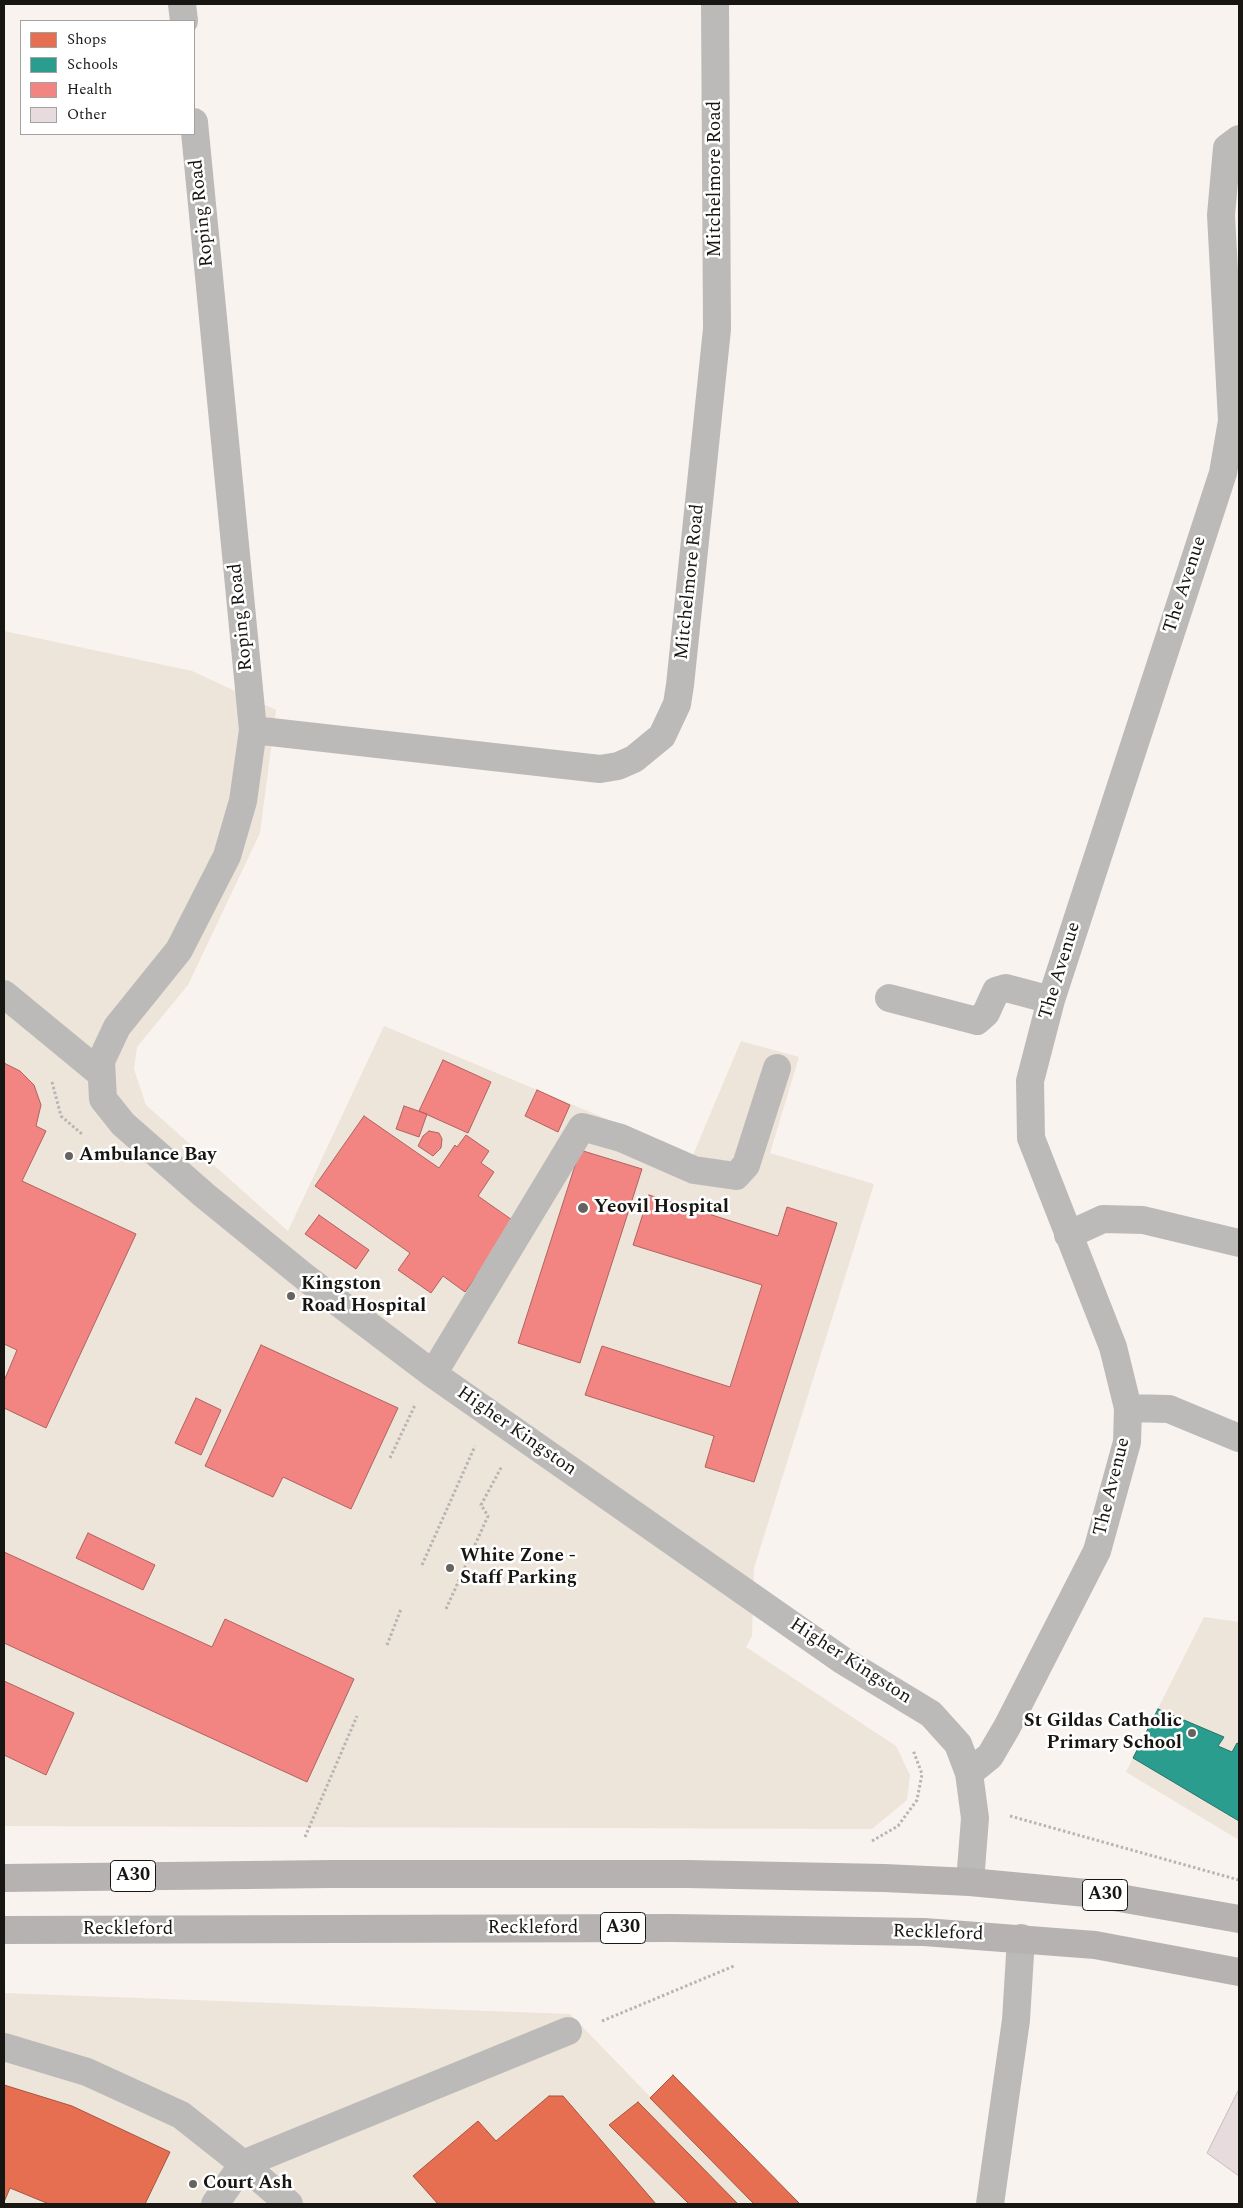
<!DOCTYPE html>
<html>
<head>
<meta charset="utf-8">
<style>
  body { margin:0 }
  #map { position:relative; width:1243px; height:2208px; overflow:hidden; background:#f8f3ee; font-family:Spectral,serif }
  canvas { display:block }
  .frame { position:absolute; inset:0; border:5px solid #181612; pointer-events:none }
  .legend { position:absolute; left:20px; top:20px; width:175px; height:115px; box-sizing:border-box; background:#fff; border:1px solid #a3a2a0; margin:0; padding:6px 9px; list-style:none; font-size:15px; color:#181612 }
  .legend li { display:flex; align-items:center; gap:10px; height:25px }
  .legend b { width:25px; border:1px solid #a3a2a0 }
</style>
</head>
<body>
<div id="map">
<canvas width="1243" height="2208"></canvas>
<div class="frame"></div>
<ul class="legend">
<li><b style="height:14px;background:#e76f51"></b>Shops</li>
<li><b style="height:14px;background:#2a9d8f"></b>Schools</li>
<li><b style="height:14px;background:#f28482"></b>Health</li>
<li><b style="height:14px;background:#e8dbdd"></b>Other</li>
</ul>
</div>
<script>
const ctx = document.querySelector('canvas').getContext('2d');
ctx.lineJoin = 'round';
function fill(path, color) {
  ctx.fillStyle = color;
  ctx.fill(path, 'evenodd');
}
function poly(rows) {
  const path = new Path2D();
  for (const r of rows) {
    path.moveTo(r[0], r[1]);
    for (let i = 2; i < r.length; i += 2) path.lineTo(r[i], r[i + 1]);
  }
  return path;
}
function trace(path, color, width, dash) {
  ctx.strokeStyle = color;
  ctx.lineWidth = width;
  ctx.lineCap = dash ? 'butt' : 'round';
  ctx.setLineDash(dash || []);
  ctx.stroke(path);
}
function label(font, color, halo, rows, align = 'center') {
  ctx.font = font + ' Spectral,serif';
  ctx.lineWidth = 5;
  ctx.setLineDash([]);
  ctx.textBaseline = 'middle';
  ctx.strokeStyle = halo;
  ctx.fillStyle = color;
  for (const [text, x, y, turn = 0] of rows) {
    ctx.save();
    ctx.translate(x, y);
    ctx.rotate((+turn || 0) * Math.PI / 180);
    ctx.textAlign = isNaN(turn) ? turn : align;
    if (halo) ctx.strokeText(text, 0, 0);
    ctx.fillText(text, 0, 0);
    ctx.restore();
  }
}
const built = poly([
  [4,631,192,671,276,710,260,833,188,985,137,1047,134,1069,146,1105,288,1231,384,1026,693,1155,741,1041,799,1057,770,1153,874,1184,754,1568,752,1636,746,1647,896,1746,910,1775,907,1800,872,1829,4,1826],
  [1204,1617,1239,1622,1239,1840,1126,1772],
  [4,1993,570,2014,754,2204,4,2204]
]);
const shops = poly([
  [673,2075,800,2204,754,2204,650,2098,673,2075],
  [4,2085,72,2106,170,2152,145,2204,49,2204,10,2188,4,2202,4,2085],
  [549,2096,563,2096,656,2204,438,2204,413,2176,478,2121,496,2141,549,2096],
  [638,2102,738,2204,689,2204,609,2125,638,2102]
]);
const schools = poly([
  [1158,1709,1224,1737,1218,1746,1232,1752,1237,1743,1239,1744,1239,1821,1133,1758,1158,1709]
]);
const health = poly([
  [443,1060,491,1082,468,1133,419,1111,443,1060],
  [4,1063,20,1071,34,1085,41,1105,36,1126,46,1131,22,1181,136,1234,46,1428,4,1408,4,1381,17,1350,4,1344,4,1063],
  [537,1090,570,1105,558,1132,525,1116,537,1090],
  [404,1106,427,1114,419,1137,396,1129,404,1106],
  [364,1116,439,1168,455,1145,457,1147,466,1135,489,1151,481,1163,494,1172,478,1196,515,1222,465,1292,443,1276,431,1293,398,1270,410,1253,315,1186,364,1116],
  [429,1131,439,1133,442,1139,441,1148,433,1156,418,1146,423,1136,429,1131],
  [580,1150,642,1169,580,1363,518,1343,580,1150],
  [649,1195,778,1236,787,1207,837,1223,754,1482,705,1467,714,1436,585,1395,602,1346,730,1387,762,1285,633,1245,649,1195],
  [319,1215,369,1250,356,1269,305,1234,319,1215],
  [261,1345,398,1408,351,1509,283,1477,273,1497,205,1466,261,1345],
  [196,1398,221,1410,201,1455,175,1443,196,1398],
  [88,1533,155,1565,143,1590,76,1558,88,1533],
  [4,1552,212,1647,225,1619,354,1679,307,1782,4,1643,4,1552],
  [4,1681,74,1713,46,1775,4,1755,4,1681]
]);
const building = poly([
  [1239,2089,1239,2176,1207,2153,1239,2089]
]);
const path = poly([
  [52,1082,61,1116,82,1134],
  [390,1458,415,1405],
  [422,1565,475,1446],
  [446,1609,488,1516,481,1505,502,1466],
  [387,1645,401,1609],
  [1010,1816,1239,1880],
  [305,1837,357,1716],
  [872,1841,898,1826,917,1800,922,1774,913,1750],
  [602,2021,734,1966]
]);
const minor = poly([
  [182,4,184,21],
  [194,122,253,730,243,801,227,856,179,950,117,1027,101,1061,103,1099,123,1124,204,1195,306,1278,433,1374,842,1660,931,1714,958,1744,969,1773,975,1818,970,1882],
  [253,730,600,769,618,766,634,759,662,736,677,704,680,685,717,329,715,4],
  [4,994,100,1073],
  [889,998,977,1021,986,1013,996,991,1006,988,1051,1000],
  [1068,1235,1103,1219,1143,1220,1239,1243],
  [433,1374,582,1127,621,1138,694,1170,736,1176,746,1165,777,1068],
  [1128,1408,1169,1409,1239,1438],
  [969,1773,990,1756,1007,1727,1097,1551,1127,1442,1128,1408,1113,1347,1031,1138,1030,1081,1051,1000,1223,473,1232,421,1221,215,1227,148,1239,139],
  [4,2047,87,2072,181,2115,243,2164,289,2204],
  [243,2164,568,2031],
  [215,2204,243,2164],
  [990,2204,1016,2020,1021,1938]
]);
const major = poly([
  [4,1878,330,1874,687,1874,884,1878,970,1882,1097,1894,1239,1919],
  [4,1930,672,1928,924,1932,1095,1945,1239,1972]
]);
const markers = [
  [69,1156,5,"#66635f"],
  [583,1208,6,"#66635f"],
  [291,1296,5,"#66635f"],
  [450,1568,5,"#66635f"],
  [1192,1733,5,"#66635f"],
  [193,2184,5,"#66635f"]
];
const shields = [
  [133,1876,45],
  [1105,1895,45],
  [623,1928,45]
];
const shieldNames = [
  ["A30",133,1876],
  ["A30",1105,1895],
  ["A30",623,1928]
];
const streetNames = [
  ["Mitchelmore Road",716,179,-90],
  ["Roping Road",203,213,-96],
  ["Mitchelmore Road",691,582,-84],
  ["The Avenue",1186,585,-72],
  ["Roping Road",242,617,-96],
  ["The Avenue",1061,971,-73],
  ["Higher Kingston",516,1432,35],
  ["The Avenue",1113,1487,-76],
  ["Higher Kingston",850,1662,33],
  ["Reckleford",533,1929],
  ["Reckleford",128,1930],
  ["Reckleford",938,1934,2]
];
const poiNames = [
  ["Ambulance Bay",79,1156],
  ["Yeovil Hospital",594,1208],
  ["Kingston",301,1285],
  ["Road Hospital",301,1307],
  ["White Zone -",460,1557],
  ["Staff Parking",460,1579],
  ["St Gildas Catholic",1182,1722,"right"],
  ["Primary School",1182,1744,"right"],
  ["Court Ash",203,2184]
];
fill(built, '#ede4da');
fill(shops, '#e76f51');
trace(shops, '#a9543e', 1);
fill(schools, '#2a9d8f');
trace(schools, '#25746a', 1);
fill(health, '#f28482');
trace(health, '#b16360', 1);
fill(building, '#e8dbdd');
trace(building, '#c3bebc', 1);
trace(path, '#b7b5b3', 3, [2.5, 2.5]);
trace(minor, '#bcbab9', 28);
trace(major, '#b5b2b1', 28);
for (const [x, y, r, color] of markers) {
  const dot = new Path2D();
  dot.arc(x, y, r, 0, 2 * Math.PI);
  ctx.fillStyle = color;
  ctx.fill(dot);
  trace(dot, '#fff', 2);
}
for (const [x, y, w] of shields) {
  const box = new Path2D();
  box.roundRect(x - w / 2, y - 15.5, w, 31, 4);
  ctx.fillStyle = '#fff';
  ctx.fill(box);
  trace(box, '#181612', 1);
}
label('bold 18px', '#181612', null, shieldNames);
label('19px', '#181612', '#fff', streetNames);
label('bold 19px', '#181612', '#fff', poiNames, 'left');
</script>
</body>
</html>
